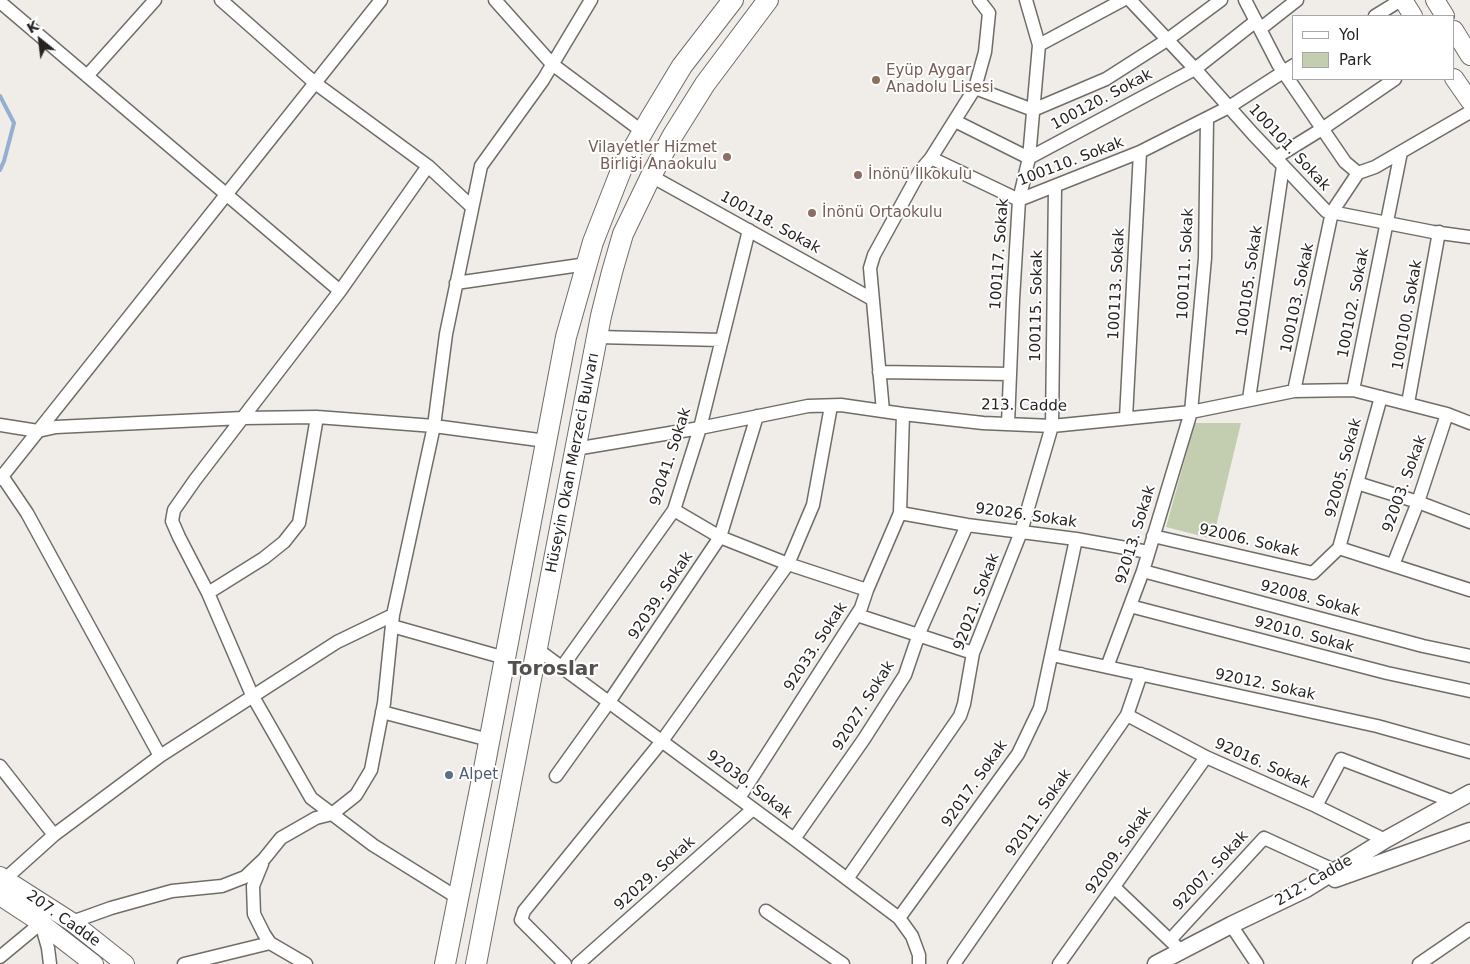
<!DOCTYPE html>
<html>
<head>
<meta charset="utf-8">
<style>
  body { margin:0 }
  #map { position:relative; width:1470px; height:964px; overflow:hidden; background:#f0ece8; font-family:"DejaVu Sans",sans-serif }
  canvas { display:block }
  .legend { position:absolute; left:1292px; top:15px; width:162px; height:65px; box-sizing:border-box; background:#fff; border:1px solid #a8a7a7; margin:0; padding:6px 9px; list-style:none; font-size:15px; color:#262423 }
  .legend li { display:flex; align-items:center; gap:10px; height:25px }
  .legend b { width:25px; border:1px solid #a8a7a7 }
  .north { position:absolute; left:15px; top:15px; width:50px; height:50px; -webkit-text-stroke:4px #fff; paint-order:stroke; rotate:331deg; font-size:14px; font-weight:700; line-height:20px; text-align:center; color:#262423 }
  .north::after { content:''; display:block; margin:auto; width:18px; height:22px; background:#262423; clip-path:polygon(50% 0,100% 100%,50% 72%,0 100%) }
</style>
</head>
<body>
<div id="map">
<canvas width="1470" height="964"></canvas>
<ul class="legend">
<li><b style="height:6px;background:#fff"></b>Yol</li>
<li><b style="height:14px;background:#c3ceb1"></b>Park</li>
</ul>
<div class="north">K</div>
</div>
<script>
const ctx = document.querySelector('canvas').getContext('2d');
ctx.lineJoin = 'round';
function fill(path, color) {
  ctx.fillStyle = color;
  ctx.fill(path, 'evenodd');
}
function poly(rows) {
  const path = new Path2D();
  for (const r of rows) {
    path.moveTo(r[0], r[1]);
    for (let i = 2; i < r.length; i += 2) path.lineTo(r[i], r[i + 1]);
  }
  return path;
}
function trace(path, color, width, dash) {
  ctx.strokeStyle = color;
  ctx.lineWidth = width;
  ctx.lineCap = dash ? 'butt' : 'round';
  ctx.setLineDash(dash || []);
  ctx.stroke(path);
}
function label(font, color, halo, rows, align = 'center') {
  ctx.font = font + ' "DejaVu Sans",sans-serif';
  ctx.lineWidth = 4;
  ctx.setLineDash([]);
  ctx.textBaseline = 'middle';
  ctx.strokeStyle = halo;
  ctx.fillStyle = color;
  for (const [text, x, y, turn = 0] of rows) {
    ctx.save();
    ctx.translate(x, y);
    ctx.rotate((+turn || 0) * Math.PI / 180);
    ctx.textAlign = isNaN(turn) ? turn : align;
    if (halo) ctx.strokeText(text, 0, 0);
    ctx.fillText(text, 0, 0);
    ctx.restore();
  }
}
const green = poly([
  [1195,423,1241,423,1213,539,1166,527]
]);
const stream = poly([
  [0,96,14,123,4,161,0,170]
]);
const minor = poly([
  [221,0,315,83,428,166,472,207],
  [495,0,552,64,643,132],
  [1130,0,1195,69,1253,134,1326,211,1433,232,1470,237],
  [1245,0,1278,64,1345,162,1358,173],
  [0,2,340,291],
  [1375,16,1401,0],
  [1260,29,1297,0],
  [1039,45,1123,0],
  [87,76,155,0],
  [975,88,1033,110,1106,79,1167,40,1221,0],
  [955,121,1029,158,1195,69,1256,21],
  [931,158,1019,200,1140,152,1229,107,1294,65],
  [1275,158,1322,129,1395,79],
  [428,166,340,291,195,480,174,510,172,521,179,537,208,593,252,695,311,798,373,845,458,898],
  [651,176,872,299],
  [456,283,587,264],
  [597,337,722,340],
  [879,372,1010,374],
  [1353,390,1401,152],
  [1294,391,1332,212,1358,173,1375,167,1470,112],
  [1249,399,1283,166],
  [1408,403,1439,232],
  [883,411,870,268,874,255,920,171,931,158,975,88,985,52,989,13,979,0],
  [1126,418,1140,152],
  [1008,424,1013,300,1019,200,1029,158,1039,45,1026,0],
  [0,425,38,431,56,427,243,418,317,417,434,426,546,441],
  [575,449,700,428,808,406,841,405,903,414,983,423,1052,426,1191,412,1294,391,1353,390,1447,414,1470,423],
  [2,476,27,513,160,756],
  [0,479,381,0],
  [1357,483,1418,502,1470,522],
  [674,510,720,537,788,564,867,590],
  [900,513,967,525,1076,539,1148,552],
  [1153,536,1313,573,1339,548],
  [1339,548,1381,397],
  [1339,548,1470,590],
  [1393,565,1418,502,1447,414],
  [1143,571,1423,646,1470,656],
  [208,593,264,558,284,542,299,523,317,417],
  [1130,606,1387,673,1470,691],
  [857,615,973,653],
  [392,626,505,658],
  [537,649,794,839,899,918,912,936,919,955,919,964],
  [1052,655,1377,726,1470,752],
  [562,667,674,510,700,428,749,230],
  [1107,667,1143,571,1191,412,1205,258,1207,119],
  [382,712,489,740],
  [1127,715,1206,757,1316,806,1385,840],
  [0,766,54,835],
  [556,776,609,702,720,537,757,416],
  [739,798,861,608,867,590,900,513,903,414],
  [1316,806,1341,759,1454,802],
  [794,839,864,739,905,675,920,631,967,525],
  [262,864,253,886,254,914,264,934,270,943,306,964],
  [5,879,54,835,160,756,337,642,393,615],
  [847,879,960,716,964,704,973,653,1021,532,1052,426,1055,187],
  [1114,887,1176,946],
  [766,911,843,964],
  [899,918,1018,754,1040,708,1076,539],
  [72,922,111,908,172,891,222,886,245,877,264,859,281,838,316,818,332,814,356,795,371,770,384,703,393,615,434,426,446,334,481,166,543,80,591,0],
  [1231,925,1257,964],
  [1170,940,1264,838,1336,871],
  [0,957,41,923,48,948,50,964],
  [184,964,270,943],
  [565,964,521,920,524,911,662,741,788,564,813,505,831,406],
  [578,964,753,809],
  [954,964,1127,715,1141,674],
  [1059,964,1206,757],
  [1419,964,1470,929]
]);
const tertiary = poly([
  [1335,879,1470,831],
  [1156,964,1231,925,1306,889,1385,840,1470,793]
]);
const secondary = poly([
  [1403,0,1413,16],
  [1435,0,1445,16],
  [1454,30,1470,56],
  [1454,78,1470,101],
  [0,876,72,922,125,964],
  [0,896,41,923,94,964]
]);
const primary = poly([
  [445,964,483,774,566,337,593,242,622,168,650,119,682,66,733,0],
  [476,964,601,316,612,272,623,234,651,176,673,135,705,84,768,0]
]);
const markers = [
  [876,80,5,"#8d6e63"],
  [727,157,5,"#8d6e63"],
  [858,175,5,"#8d6e63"],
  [812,213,5,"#8d6e63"],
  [449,775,5,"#5c6f8a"]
];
const educationNames = [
  ["Eyüp Aygar",886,71],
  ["Anadolu Lisesi",886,88],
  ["Vilayetler Hizmet",717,148,"right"],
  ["Birliği Anaokulu",717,165,"right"],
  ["İnönü İlkokulu",868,175],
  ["İnönü Ortaokulu",822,213]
];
const streetNames = [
  ["100120. Sokak",1102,100,-28],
  ["100101. Sokak",1289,148,47],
  ["100110. Sokak",1071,162,-21],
  ["100118. Sokak",770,223,29],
  ["100117. Sokak",1000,254,-86],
  ["100111. Sokak",1186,264,-87],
  ["100105. Sokak",1250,281,-82],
  ["100113. Sokak",1117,284,-87],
  ["100103. Sokak",1298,298,-78],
  ["100102. Sokak",1354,303,-79],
  ["100115. Sokak",1037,306,-89],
  ["100100. Sokak",1408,315,-80],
  ["213. Cadde",1024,406,1],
  ["92041. Sokak",671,457,-72],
  ["Hüseyin Okan Merzeci Bulvarı",573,463,-79],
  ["92005. Sokak",1344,468,-75],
  ["92003. Sokak",1405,484,-70],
  ["92026. Sokak",1026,516,8],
  ["92013. Sokak",1136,535,-73],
  ["92006. Sokak",1249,541,13],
  ["92039. Sokak",661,596,-56],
  ["92008. Sokak",1310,599,15],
  ["92021. Sokak",977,602,-69],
  ["92010. Sokak",1304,635,15],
  ["92033. Sokak",816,647,-57],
  ["92012. Sokak",1265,685,12],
  ["92027. Sokak",864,706,-58],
  ["92016. Sokak",1262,764,24],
  ["92017. Sokak",975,784,-55],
  ["92030. Sokak",749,785,37],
  ["92011. Sokak",1039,813,-55],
  ["92009. Sokak",1119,851,-55],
  ["92007. Sokak",1211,871,-47],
  ["92029. Sokak",655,874,-42],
  ["212. Cadde",1314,881,-30],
  ["207. Cadde",63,919,35]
];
const serviceNames = [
  ["Alpet",459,775]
];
const districtNames = [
  ["Toroslar",553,670]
];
fill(green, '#c3ceb1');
trace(stream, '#95afd0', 4);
trace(minor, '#706d69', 15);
trace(tertiary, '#706d69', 19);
trace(secondary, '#706d69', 20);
trace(primary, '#706d69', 22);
trace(minor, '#fff', 12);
trace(tertiary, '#fff', 16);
trace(secondary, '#fff', 18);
trace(primary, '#fff', 20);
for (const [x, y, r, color] of markers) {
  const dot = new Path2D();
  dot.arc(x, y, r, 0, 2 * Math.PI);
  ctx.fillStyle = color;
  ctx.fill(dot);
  trace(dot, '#fff', 2);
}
label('15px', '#785e54', '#fff', educationNames, 'left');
label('15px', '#262423', '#fff', streetNames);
label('15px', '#4e5e75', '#fff', serviceNames, 'left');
label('bold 20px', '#53504d', '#fff', districtNames);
</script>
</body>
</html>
